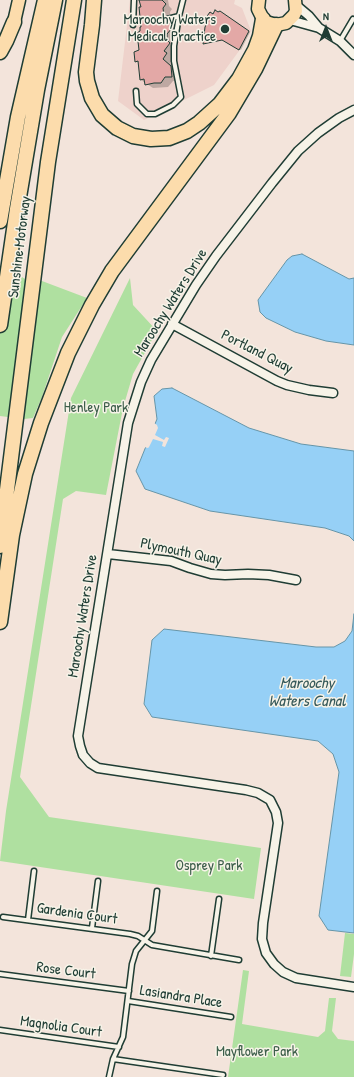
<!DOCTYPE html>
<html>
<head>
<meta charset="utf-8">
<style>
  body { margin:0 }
  #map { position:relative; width:354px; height:1077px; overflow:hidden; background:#f3e4db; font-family:"Patrick Hand",sans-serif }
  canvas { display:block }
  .north { position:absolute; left:306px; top:8px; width:40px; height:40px; -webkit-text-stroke:3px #f7f3e8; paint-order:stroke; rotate:0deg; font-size:11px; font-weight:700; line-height:16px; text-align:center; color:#1f3d34 }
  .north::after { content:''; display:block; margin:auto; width:14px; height:18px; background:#1f3d34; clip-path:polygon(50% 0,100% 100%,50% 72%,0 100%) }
</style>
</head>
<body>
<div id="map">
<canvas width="354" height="1077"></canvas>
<div class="north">N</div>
</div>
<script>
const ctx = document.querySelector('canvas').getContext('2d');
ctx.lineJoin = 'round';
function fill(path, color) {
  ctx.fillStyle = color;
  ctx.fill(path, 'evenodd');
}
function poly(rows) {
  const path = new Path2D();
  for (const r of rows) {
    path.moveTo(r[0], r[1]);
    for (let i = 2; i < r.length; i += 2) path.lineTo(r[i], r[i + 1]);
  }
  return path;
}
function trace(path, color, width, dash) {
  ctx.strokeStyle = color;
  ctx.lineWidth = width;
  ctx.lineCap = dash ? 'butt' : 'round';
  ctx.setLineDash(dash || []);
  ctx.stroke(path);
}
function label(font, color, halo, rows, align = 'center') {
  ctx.font = font + ' "Patrick Hand",sans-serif';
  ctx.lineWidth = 3;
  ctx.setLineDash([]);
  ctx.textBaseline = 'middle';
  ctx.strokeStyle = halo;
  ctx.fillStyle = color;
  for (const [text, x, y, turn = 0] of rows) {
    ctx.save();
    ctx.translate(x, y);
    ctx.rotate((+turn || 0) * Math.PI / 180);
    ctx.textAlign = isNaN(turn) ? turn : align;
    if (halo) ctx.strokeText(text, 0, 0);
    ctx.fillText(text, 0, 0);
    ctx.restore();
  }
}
const built = poly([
  [130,0,235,0,234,4,242,8,251,31,239,51,214,85,144,120,118,101]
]);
const green = poly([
  [22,277,25,279,42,281,87,298,62,337,42,397,33,418,24,419,0,416,0,283,12,285],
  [130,278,133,305,157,331,133,374,123,408,106,495,76,491,63,499,20,777,49,817,261,848,254,899,0,861,6,811,71,398],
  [345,933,354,934,354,954,351,977,340,976],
  [243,970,249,971,242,1024,318,1037,325,1031,329,998,336,998,332,1031,338,1039,354,1041,354,1077,228,1077]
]);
const water = poly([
  [302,254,349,279,354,278,354,345,326,341,295,332,266,318,260,312,258,300,287,260,292,256,302,254],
  [172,388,249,428,301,444,354,451,354,541,349,536,325,528,210,511,145,489,136,471,157,419,154,396,162,389,172,388],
  [354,614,354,933,328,930,319,916,339,772,333,754,318,741,152,717,144,704,152,640,164,629,316,647,334,647,345,641,352,631,354,614]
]);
const pier = poly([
  [154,423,157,425,158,428,155,435,164,440,166,437,169,438,165,447,162,446,163,442,153,439,149,447,148,448,144,447]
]);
const shadow = poly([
  [141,0,168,0,169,6,172,9,170,12,171,20,165,22,164,25,172,24,179,28,179,33,174,38,174,45,177,48,171,56,174,58,170,63,178,71,179,80,173,81,168,87,153,88,141,80,139,63,136,61,140,51,142,7],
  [220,12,250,32,241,50,225,40,204,43,213,15]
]);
const building = poly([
  [139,0,162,0,166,4,163,8,164,16,158,18,157,22,159,24,172,23,172,28,167,34,167,40,170,43,164,51,167,53,163,59,171,66,172,77,165,77,161,83,154,83,145,85,144,79,140,80,138,61,135,62,134,52,139,50,137,33,140,31,140,27,141,27,139,7,141,7,139,0],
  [215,10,218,12,220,11,249,31,239,50,222,40,203,44,205,27,208,21,205,19,210,12,213,14,215,10]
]);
const lane = poly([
  [160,21,179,16],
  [133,25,134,0],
  [340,41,353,19],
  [136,91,137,104,147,114,155,114,173,105,181,97,174,61,174,46,179,16,183,0],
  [3,917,130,934,138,936,152,945,239,960],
  [28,920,34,871],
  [92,928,98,881],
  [211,956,219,899],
  [0,974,129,991],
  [128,1001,231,1017],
  [0,1030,119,1047],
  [113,1059,223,1075],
  [109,1077,113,1059,123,1037,132,964,136,951,152,931,157,891]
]);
const street = poly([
  [296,5,309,16,319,28],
  [290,20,319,28,340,41,354,55],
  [354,110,339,118,318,133,298,151,272,183,216,256,196,285,151,360,141,382,128,423,78,736,80,746,83,755,90,763,98,768,246,790,258,793,270,800,276,812,278,823,263,923,262,939,266,953,274,964,283,972,296,978,354,987],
  [172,324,277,381,287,385,309,390,333,393],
  [108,554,171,561,190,568,211,574,225,575,248,574,269,575,296,580]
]);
const primary = poly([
  [259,0,258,9,263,19,266,22,276,25,286,23,294,15,296,11,295,0],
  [14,22,19,0]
]);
const highway = poly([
  [94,0,92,25,86,72,87,81,92,98,102,115,117,128,133,136,151,139,169,138,187,131,199,123,220,104,239,79,255,50,260,36,263,19],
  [0,52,6,41,14,22],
  [0,221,18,117,45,0],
  [0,325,17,209,37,90,55,0],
  [0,546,48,162,74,0],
  [0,622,12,535,25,474,41,423,68,353,92,305,112,271,229,113,255,69,276,25]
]);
const markers = [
  [225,29,5,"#1f3d34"]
];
const poiNames = [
  ["Maroochy Waters",216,20],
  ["Medical Practice",216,37]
];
const streetNames = [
  ["Sunshine Motorway",20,247,-83],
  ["Maroochy Waters Drive",171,303,-58],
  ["Portland Quay",257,352,27],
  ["Plymouth Quay",181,552,12],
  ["Maroochy Waters Drive",83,616,-81],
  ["Gardenia Court",77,914,8],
  ["Rose Court",66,971,7],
  ["Lasiandra Place",181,997,9],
  ["Magnolia Court",61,1027,8]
];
const parkNames = [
  ["Henley Park",96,408],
  ["Osprey Park",209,866],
  ["Mayflower Park",257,1052]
];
const waterNames = [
  ["Maroochy",307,684],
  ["Waters Canal",307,702]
];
fill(built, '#eed2cb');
fill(green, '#afe0a0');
fill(water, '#96d0f6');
trace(water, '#6695a8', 1);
fill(pier, '#f3e4db');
fill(shadow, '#0003');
fill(building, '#e3a8a6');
trace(building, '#1f3d34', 1);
trace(lane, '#1f3d34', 7);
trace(street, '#1f3d34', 11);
trace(primary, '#1f3d34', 15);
trace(highway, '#1f3d34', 17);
trace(lane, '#f7f3e8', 4);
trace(street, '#f7f3e8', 8);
trace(primary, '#fcdcac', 12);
trace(highway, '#fcdcac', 14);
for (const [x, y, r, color] of markers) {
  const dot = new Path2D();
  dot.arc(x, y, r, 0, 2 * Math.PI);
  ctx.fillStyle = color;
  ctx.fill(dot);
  trace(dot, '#f7f3e8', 1.5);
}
label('15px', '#1f3d34', '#f7f3e8', poiNames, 'right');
label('15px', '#1f3d34', '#f7f3e8', streetNames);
label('15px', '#3c5e4a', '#f7f3e8', parkNames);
label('italic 16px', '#375a5b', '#f7f3e8', waterNames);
</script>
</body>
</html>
